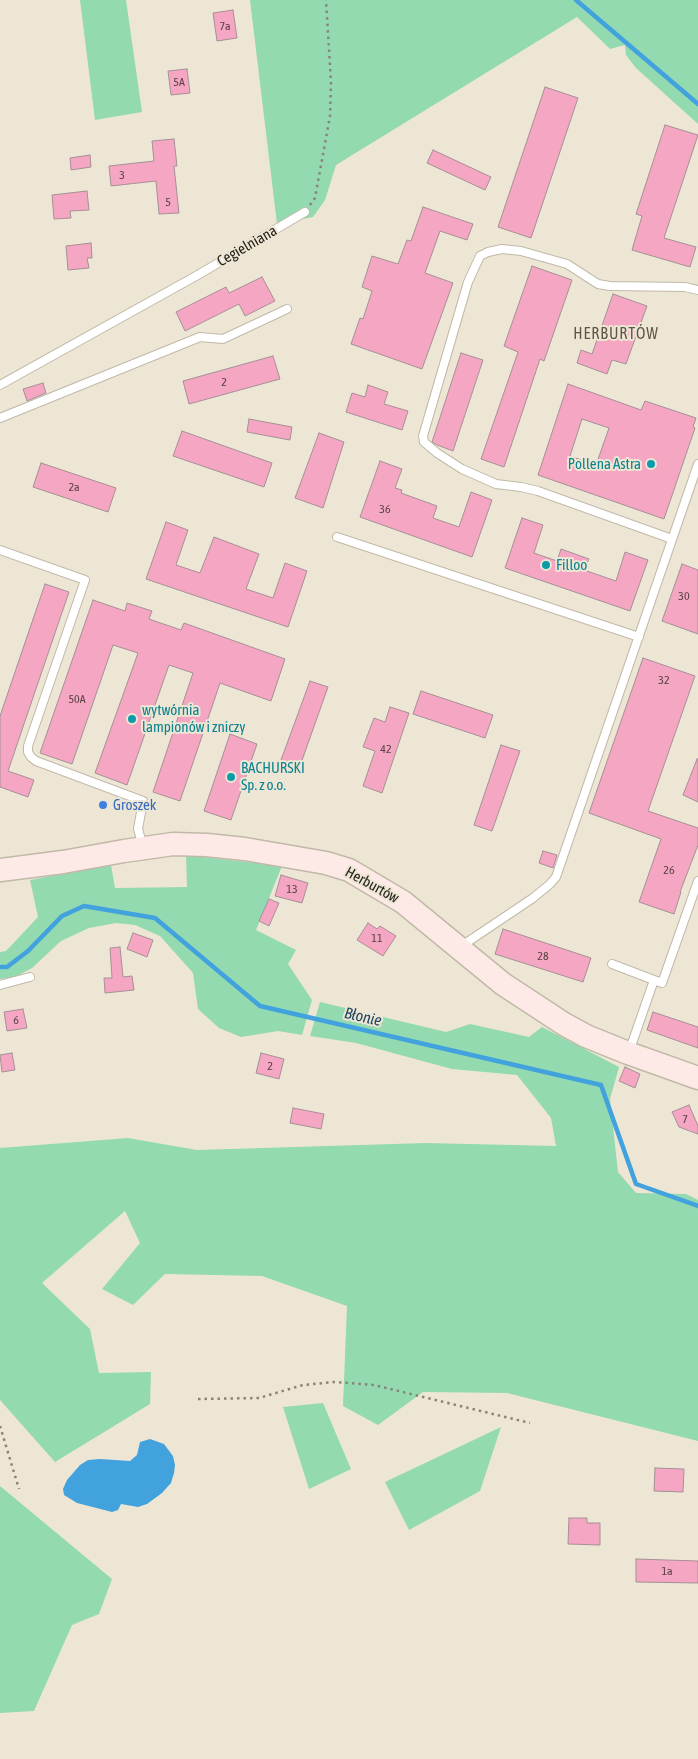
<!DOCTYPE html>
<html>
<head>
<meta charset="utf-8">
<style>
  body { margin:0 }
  canvas { display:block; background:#eee6d4 }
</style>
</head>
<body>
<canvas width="698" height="1759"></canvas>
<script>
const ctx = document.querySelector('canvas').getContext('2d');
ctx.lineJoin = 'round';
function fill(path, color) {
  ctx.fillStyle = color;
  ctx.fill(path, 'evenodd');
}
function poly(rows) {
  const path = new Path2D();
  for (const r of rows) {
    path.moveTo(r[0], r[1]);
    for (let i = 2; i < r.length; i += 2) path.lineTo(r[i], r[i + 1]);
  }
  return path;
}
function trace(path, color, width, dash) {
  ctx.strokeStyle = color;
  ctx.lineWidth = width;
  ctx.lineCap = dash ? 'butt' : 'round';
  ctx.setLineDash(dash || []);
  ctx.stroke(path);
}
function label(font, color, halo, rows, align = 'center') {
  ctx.font = font + ' "Asap Condensed",sans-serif';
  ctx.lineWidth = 4;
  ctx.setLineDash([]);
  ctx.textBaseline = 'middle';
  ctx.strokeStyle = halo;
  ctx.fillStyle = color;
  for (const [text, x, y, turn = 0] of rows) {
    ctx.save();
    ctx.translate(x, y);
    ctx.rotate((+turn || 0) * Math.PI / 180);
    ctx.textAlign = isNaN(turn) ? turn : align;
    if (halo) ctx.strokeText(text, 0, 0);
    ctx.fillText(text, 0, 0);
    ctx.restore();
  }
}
const green = poly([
  [80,0,126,0,142,112,95,120],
  [250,0,698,0,698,124,636,68,626,55,625,45,610,49,577,17,336,165,325,200,313,217,277,224],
  [186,855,282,866,256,930,296,950,288,964,312,1000,302,1035,278,1031,241,1037,219,1028,198,1009,193,973,160,936,135,925,116,923,89,928,61,941,32,968,15,977,0,979,0,952,6,951,38,917,30,880,111,865,115,888,187,887],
  [320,1002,446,1032,470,1024,529,1037,542,1027,619,1067,610,1099,618,1172,636,1193,686,1194,698,1200,698,1441,507,1393,423,1392,378,1425,343,1406,347,1306,262,1276,165,1274,133,1305,102,1289,140,1243,125,1211,42,1283,90,1329,99,1373,151,1372,150,1404,55,1462,0,1400,0,1148,128,1138,197,1150,426,1143,556,1146,551,1118,517,1075,452,1069,356,1043,310,1036],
  [323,1403,351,1469,309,1489,283,1407],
  [501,1427,480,1491,409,1530,385,1482],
  [0,1486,112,1579,99,1614,72,1625,34,1711,0,1713]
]);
const water = poly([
  [150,1439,164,1444,173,1456,175,1465,174,1473,171,1483,162,1493,147,1504,138,1507,121,1504,118,1510,112,1512,77,1503,64,1495,63,1489,67,1480,80,1465,88,1460,100,1459,130,1461,137,1455,140,1442]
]);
const stream = poly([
  [576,0,698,104],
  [0,967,7,967,28,951,62,916,84,906,155,918,260,1006,601,1085,636,1184,698,1206]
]);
const building = poly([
  [233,10,237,38,217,41,213,13,233,10],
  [187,69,190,93,171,95,168,71,187,69],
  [545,87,578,98,531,238,498,227,545,87],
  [665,125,698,135,664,238,696,247,690,267,632,250,642,216,636,214,665,125],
  [174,139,177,166,174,166,179,213,159,214,156,181,111,186,109,166,154,161,152,141,174,139],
  [433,150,491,177,485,190,427,163,433,150],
  [90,155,91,167,71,170,70,158,90,155],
  [87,191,89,210,70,211,71,218,54,219,52,195,87,191],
  [423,207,473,224,467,240,440,231,425,273,453,283,422,369,351,344,360,318,363,319,372,291,362,287,372,256,398,264,407,240,411,241,423,207],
  [91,243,92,258,87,258,89,268,68,270,66,246,91,243],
  [532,266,572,280,544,361,540,359,504,467,481,459,518,352,504,346,532,266],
  [262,277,275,301,245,316,239,304,185,331,176,312,226,287,229,293,262,277],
  [613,294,647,306,626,364,612,360,607,374,577,363,581,350,592,354,613,294],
  [461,353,483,360,453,451,437,445,432,442,461,353],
  [273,356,280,379,189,404,183,381,273,356],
  [43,383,46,393,27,401,23,389,43,383],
  [568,384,641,410,645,401,696,418,693,427,695,428,664,519,538,475,568,384],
  [582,419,609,428,596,465,570,456,582,419],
  [368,385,388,392,384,404,408,411,402,430,346,412,352,393,365,397,368,385],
  [249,419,292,427,290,440,247,432,249,419],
  [182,431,272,463,264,487,173,456,182,431],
  [319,433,344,442,323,508,295,498,319,433],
  [380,461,402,469,395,488,402,490,401,493,437,506,433,518,459,527,471,492,492,500,472,557,360,517,380,461],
  [41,463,116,488,108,512,33,487,41,463],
  [522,518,543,525,534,553,557,561,561,549,589,559,584,570,616,581,625,552,648,560,630,611,505,568,522,518],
  [166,522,188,530,176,565,200,573,214,537,259,554,246,589,273,598,285,563,307,571,288,627,146,579,166,522],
  [682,564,698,570,698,634,662,621,682,564],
  [45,584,69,592,8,771,34,780,28,797,0,787,0,716,45,584],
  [93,600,125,611,127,603,152,611,149,619,181,630,184,623,285,659,271,701,220,683,180,801,153,792,193,673,169,665,127,785,95,773,138,653,113,645,72,764,40,753,93,600],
  [643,658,695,676,648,811,698,828,698,845,680,892,681,892,674,914,639,902,661,839,589,813,643,658],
  [310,681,328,687,300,766,281,760,310,681],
  [421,691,493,715,485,738,413,714,421,691],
  [390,707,409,713,382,793,363,786,375,751,363,747,374,718,385,722,390,707],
  [230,734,257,744,231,820,204,811,230,734],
  [501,745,520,751,492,831,474,825,501,745],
  [697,759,698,759,698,802,683,795,697,759],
  [543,851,557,855,553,868,539,863,543,851],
  [281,875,308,883,302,903,275,896,281,875],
  [269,899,279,903,269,926,259,921,269,899],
  [368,923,377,929,380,926,396,936,383,956,357,940,368,923],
  [503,929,591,958,583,982,495,954,503,929],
  [133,933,153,940,147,957,127,949,133,933],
  [120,947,123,977,132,976,134,990,105,993,104,978,112,978,110,948,120,947],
  [23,1009,27,1028,7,1031,4,1012,23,1009],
  [653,1012,698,1027,698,1048,647,1030,653,1012],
  [12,1053,15,1070,2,1072,0,1055,12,1053],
  [261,1053,284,1059,279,1079,256,1073,261,1053],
  [625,1067,640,1074,635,1088,619,1081,625,1067],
  [689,1105,698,1126,698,1134,679,1127,672,1112,689,1105],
  [293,1108,324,1114,321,1129,290,1123,293,1108],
  [655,1468,684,1469,683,1492,654,1491,655,1468],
  [569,1518,587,1518,587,1523,600,1523,600,1545,568,1544,569,1518],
  [636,1559,698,1561,698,1583,636,1582,636,1559]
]);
const path = poly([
  [310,205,315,198,330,116,331,82,326,0],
  [198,1399,259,1398,303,1385,334,1382,374,1385,530,1423],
  [0,1426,19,1489]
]);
const lane = poly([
  [0,385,196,276,305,212],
  [0,418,200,337,223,339,287,309],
  [337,537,639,637],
  [672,539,538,491,521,487,496,484,462,469,437,453,424,442,423,436,468,282,480,256,488,252,502,249,521,251,567,264,598,284,610,286,685,287,698,290],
  [0,550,85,580,28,746,28,752,31,757,36,761,143,801,138,829,143,847],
  [460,947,533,898,550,884,556,877,698,464],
  [612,964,654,980],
  [0,985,30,977],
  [629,1052,654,980,662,983,698,881]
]);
const secondary = poly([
  [0,870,63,862,124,851,173,844,207,845,245,849,326,863,349,870,403,902,503,984,564,1024,586,1036,628,1053,698,1078]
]);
const markers = [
  [651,464,5,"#0f9aa8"],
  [546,565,5,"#0f9aa8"],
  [132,719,5,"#0f9aa8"],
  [231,777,5,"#0f9aa8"],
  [103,805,5,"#3f7fe0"]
];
const numberNames = [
  ["7a",225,26],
  ["5A",179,82],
  ["3",122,175],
  ["5",168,202],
  ["2",224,382],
  ["2a",74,487],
  ["36",385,509],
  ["30",684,596],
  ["32",664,680],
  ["50A",77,699],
  ["42",386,749],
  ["26",669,870],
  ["13",292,889],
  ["11",377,938],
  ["28",543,956],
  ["6",16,1020],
  ["2",270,1066],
  ["7",685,1119],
  ["1a",667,1571]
];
const streetNames = [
  ["Cegielniana",247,246,-30],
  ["Herburtów",372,885,29]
];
const cultureNames = [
  ["Pollena Astra",641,464,"right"],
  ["Filloo",556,565],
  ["wytwórnia",142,710],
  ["lampionów i zniczy",142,727],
  ["BACHURSKI",241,768],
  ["Sp. z o.o.",241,785]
];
const shopNames = [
  ["Groszek",113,805]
];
const neighbourhoodNames = [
  ["HERBURTÓW",616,334]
];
const waterNames = [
  ["Błonie",363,1017,13]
];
fill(green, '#93dab0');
fill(water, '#42a2dd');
trace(stream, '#42a2dd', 4.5);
fill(building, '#f5a6c2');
trace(building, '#a49096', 1);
trace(lane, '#c1b9a8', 10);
trace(secondary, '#c1b9a8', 25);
trace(path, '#8a8478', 2.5, [2.5, 4]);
trace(lane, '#fff', 8);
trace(secondary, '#fdeae6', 22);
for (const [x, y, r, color] of markers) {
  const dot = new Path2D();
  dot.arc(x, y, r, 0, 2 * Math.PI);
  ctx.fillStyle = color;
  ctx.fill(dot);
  trace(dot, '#eee6d4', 2);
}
label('12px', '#594346', null, numberNames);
label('15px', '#25221c', '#eee6d4', streetNames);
label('15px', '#0d838f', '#eee6d4', cultureNames, 'left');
label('15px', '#366cbe', '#eee6d4', shopNames, 'left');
ctx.letterSpacing = '1px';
label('16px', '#5e5748', '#eee6d4', neighbourhoodNames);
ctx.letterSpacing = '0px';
label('italic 16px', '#1d445e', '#eee6d4', waterNames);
</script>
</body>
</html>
